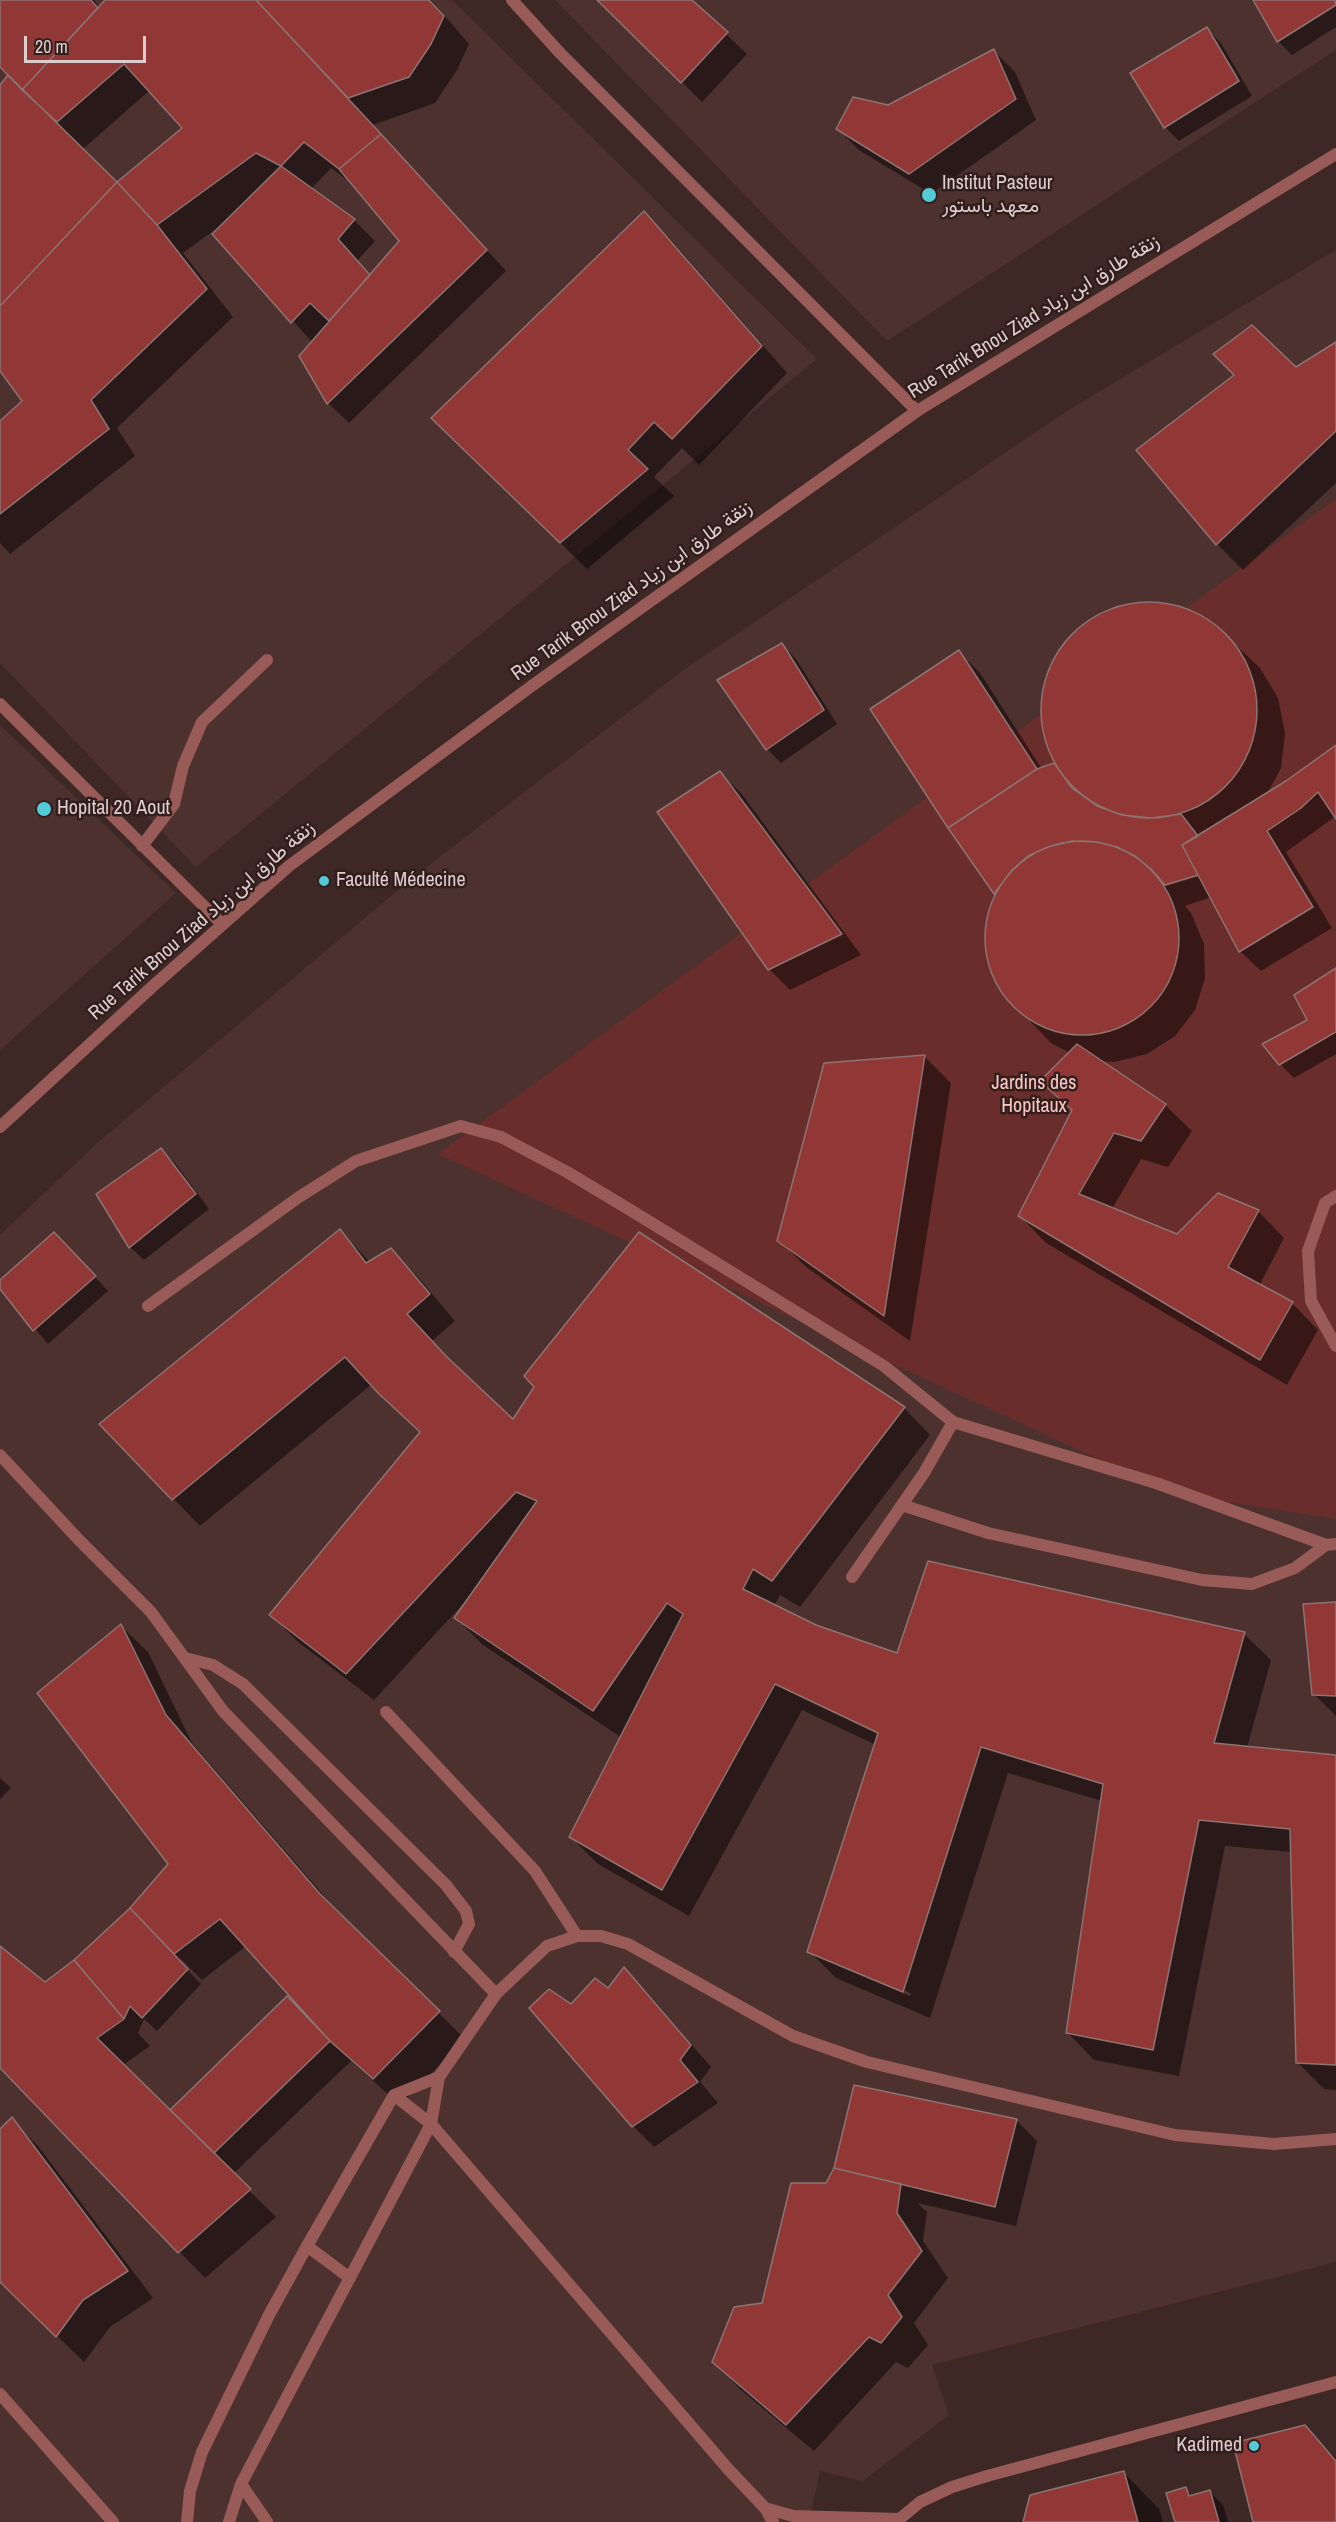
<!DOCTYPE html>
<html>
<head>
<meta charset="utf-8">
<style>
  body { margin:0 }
  #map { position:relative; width:1336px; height:2522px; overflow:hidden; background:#3d2826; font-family:"Archivo Narrow",sans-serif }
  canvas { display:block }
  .scale { position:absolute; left:24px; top:36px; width:122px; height:27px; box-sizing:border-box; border:3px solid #dccecd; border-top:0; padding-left:8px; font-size:18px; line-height:21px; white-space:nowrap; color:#dccecd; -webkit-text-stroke:4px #321e1d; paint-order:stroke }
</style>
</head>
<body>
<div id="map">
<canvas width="1336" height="2522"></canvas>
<div class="scale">20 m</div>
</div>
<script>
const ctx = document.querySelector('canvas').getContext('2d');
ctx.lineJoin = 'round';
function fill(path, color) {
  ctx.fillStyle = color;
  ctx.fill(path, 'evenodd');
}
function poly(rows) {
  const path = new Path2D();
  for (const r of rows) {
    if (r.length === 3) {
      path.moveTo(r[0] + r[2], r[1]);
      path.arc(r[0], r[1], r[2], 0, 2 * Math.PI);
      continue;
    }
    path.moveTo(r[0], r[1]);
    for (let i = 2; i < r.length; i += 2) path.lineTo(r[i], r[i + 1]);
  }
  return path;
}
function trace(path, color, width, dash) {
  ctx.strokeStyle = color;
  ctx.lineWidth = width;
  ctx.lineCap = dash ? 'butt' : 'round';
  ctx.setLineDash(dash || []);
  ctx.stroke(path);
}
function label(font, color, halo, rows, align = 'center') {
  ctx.font = font + ' "Archivo Narrow",Vazirmatn,sans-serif';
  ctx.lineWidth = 5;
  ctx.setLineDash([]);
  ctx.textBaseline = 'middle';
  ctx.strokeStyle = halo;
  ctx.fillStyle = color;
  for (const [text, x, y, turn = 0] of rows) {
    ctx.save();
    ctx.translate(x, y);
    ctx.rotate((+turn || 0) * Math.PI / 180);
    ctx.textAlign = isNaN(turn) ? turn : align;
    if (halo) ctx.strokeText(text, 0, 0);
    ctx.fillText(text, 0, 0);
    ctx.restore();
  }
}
const built = poly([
  [0,0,452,0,817,359,196,867,0,663],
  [555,0,1336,0,1336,50,887,341],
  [1336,250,1336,2262,932,2365,949,2415,863,2481,820,2471,809,2522,0,2522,0,1235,96,1144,416,875,685,669,1067,411],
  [0,725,176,893,0,1050]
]);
const green = poly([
  [1336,499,1336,1519,1172,1493,438,1154]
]);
const shadow = poly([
  [0,0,94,0,100,8,107,0,431,0,469,44,457,70,435,103,373,125,506,271,349,423,328,403,301,356,313,343,214,234,221,227,220,226,183,253,233,317,117,428,135,456,10,554,0,543,0,423,24,401,0,368,0,88,10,75,0,65],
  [150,90,184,128,118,183,83,149],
  [331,168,356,186,401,241,371,276,357,261,375,241,354,220,311,189],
  [599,0,690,0,747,54,702,102],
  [1255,0,1336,0,1336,27,1292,55,1278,41],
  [1207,29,1221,43,1252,96,1179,141,1165,127,1132,73],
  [994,51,1015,72,1036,120,931,194,859,150,838,129,888,106],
  [644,213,671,240,787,373,699,465,682,448,654,477,674,496,587,569,460,445],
  [1336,344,1336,483,1243,570,1217,544,1296,369],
  [1138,602,1173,604,1206,617,1260,668,1278,698,1285,733,1281,768,1267,794,1336,747,1336,816,1286,852,1332,928,1261,971,1240,951,1212,897,1185,906,1191,913,1204,944,1205,978,1195,1010,1175,1036,1147,1054,1114,1062,1098,1061,1165,1105,1192,1131,1168,1167,1141,1159,1112,1209,1178,1236,1258,1211,1284,1238,1259,1286,1292,1303,1318,1330,1287,1385,1046,1243,1020,1216,1073,1111,1042,1081,1070,1053,1051,1043,1001,991,988,961,985,927,996,895,872,709,959,652,980,673,1042,769,1055,764,1043,729,1043,694,1053,661,1075,632,1104,612],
  [1205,871,1206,874,1166,886,1164,884],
  [782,645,796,659,837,724,781,763,767,749],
  [720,773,741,793,861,955,790,990,769,969],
  [1336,970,1336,1054,1294,1078,1280,1064,1309,1020],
  [924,1056,951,1083,910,1341,806,1267,779,1240],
  [161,1150,175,1163,209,1209,144,1260,130,1247],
  [340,1231,370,1262,390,1250,417,1276,455,1321,432,1341,460,1372,513,1421,904,1408,930,1435,800,1607,780,1595,774,1606,815,1626,898,1655,1244,1634,1271,1660,1247,1748,1336,1756,1336,2090,1324,2089,1297,2062,1292,1852,1225,1846,1179,2076,1094,2060,1068,2033,1102,1801,1008,1773,930,2018,836,1978,809,1951,876,1745,802,1710,689,1916,598,1864,571,1837,622,1738,483,1645,456,1618,465,1605,463,1604,374,1700,298,1642,271,1615,422,1433,372,1384,200,1526,101,1424],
  [838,1963,911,1993,910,1996,838,1966],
  [68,1248,108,1291,48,1344,0,1287,0,1282],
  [1336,1603,1336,1716,1314,1694],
  [121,1626,148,1652,192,1743,344,1919,465,2039,400,2105,351,2061,235,2172,220,2158,218,2160,276,2217,205,2278,0,2066,0,1948,45,1984,75,1961,131,1909,170,1864],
  [246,1946,308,2016,170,2112,123,2065,150,2046,138,2033,144,2019,157,2031,201,1984,179,1961,181,1959,202,1980],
  [0,1778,11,1788,0,1799],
  [624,1969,645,1990,711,2067,700,2082,718,2103,654,2147,633,2126,531,2008,571,2006,608,1990],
  [12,2120,38,2146,153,2298,110,2327,84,2362,0,2281,0,2131],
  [1016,2120,1037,2141,1016,2226,917,2203,927,2212,923,2241,948,2278,914,2323,928,2345,908,2368,896,2362,814,2451,740,2389,714,2362,763,2305,827,2184],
  [1304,2426,1336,2458,1336,2522,1254,2522],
  [1123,2472,1159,2509,1163,2522,1024,2522],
  [1185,2489,1193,2497,1209,2491,1223,2505,1228,2522,1176,2522]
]);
const building = poly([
  [0,0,91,0,98,8,22,90,0,67,0,0],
  [105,0,256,0,381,134,339,169,304,142,281,166,256,153,157,225,117,182,182,128,124,64,57,122,22,90,105,0],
  [256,0,429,0,444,16,431,44,409,77,348,98,256,0],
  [597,0,692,0,728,32,681,83,597,0],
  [1253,0,1335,0,1336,5,1277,42,1253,0],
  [1207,27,1239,81,1164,128,1130,73,1207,27],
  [994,49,1016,99,909,174,836,129,853,97,888,105,994,49],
  [8,75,117,182,0,306,0,85,8,75],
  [381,134,487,250,327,404,299,356,399,241,339,169,381,134],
  [281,166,355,219,338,239,370,275,329,321,310,303,291,323,212,234,281,166],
  [117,182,157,225,207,289,91,400,109,429,0,514,0,421,22,401,0,371,0,306,117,182],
  [644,211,762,346,672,439,654,422,628,450,648,469,560,543,431,418,644,211],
  [1252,325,1296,367,1336,342,1336,431,1216,545,1136,450,1234,375,1213,354,1252,325],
  [1149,710,108],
  [782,643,824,710,766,750,717,680,782,643],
  [959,650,1037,769,948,828,870,709,959,650],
  [1336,745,1336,819,1318,792,1301,808,1267,831,1313,907,1239,952,1182,845,1286,781,1336,745],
  [1054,763,1072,788,1097,806,1122,815,1151,818,1181,814,1198,836,1182,845,1198,875,1165,885,1151,869,1135,856,1117,847,1097,842,1072,841,1048,847,1028,856,1012,870,994,894,948,828,1037,769,1054,763],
  [720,771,842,934,768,970,657,812,720,771],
  [1082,938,97],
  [1336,968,1336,1032,1279,1065,1262,1044,1307,1020,1294,995,1336,968],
  [1077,1044,1166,1104,1141,1141,1114,1133,1079,1194,1177,1234,1218,1193,1259,1210,1228,1267,1293,1302,1260,1360,1018,1216,1072,1110,1040,1081,1077,1044],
  [925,1055,884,1316,777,1241,824,1063,925,1055],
  [161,1148,196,1194,129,1248,96,1194,161,1148],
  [340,1229,366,1263,391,1248,430,1294,407,1314,447,1357,513,1419,534,1387,524,1376,639,1232,905,1407,772,1581,753,1569,743,1589,816,1625,897,1653,928,1561,1245,1632,1214,1743,1336,1755,1336,2065,1296,2063,1290,1829,1199,1820,1153,2050,1066,2033,1103,1784,981,1747,903,1992,807,1952,878,1733,775,1684,662,1890,569,1837,683,1614,667,1603,593,1711,454,1618,537,1501,516,1492,346,1674,269,1615,420,1432,378,1393,345,1357,172,1500,99,1424,340,1229],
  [54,1232,96,1276,33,1331,0,1289,0,1280,54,1232],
  [1336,1602,1336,1696,1312,1695,1303,1604,1336,1602],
  [121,1624,166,1715,320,1894,440,2011,373,2079,330,2041,220,1919,174,1954,130,1908,168,1864,37,1693,121,1624],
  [130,1908,188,1969,142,2018,130,2006,124,2019,74,1960,130,1908],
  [0,1946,45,1982,74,1960,124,2019,97,2038,251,2189,178,2253,0,2068,0,1946],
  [624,1967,691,2045,680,2060,698,2082,632,2127,529,2008,549,1989,571,2004,595,1978,608,1988,624,1967],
  [287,1996,330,2041,214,2153,170,2110,287,1996],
  [854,2085,1017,2119,995,2207,834,2168,854,2085],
  [12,2117,128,2271,83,2300,56,2337,0,2282,0,2129,12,2117],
  [834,2168,901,2184,897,2213,922,2251,888,2295,902,2317,881,2343,869,2337,786,2425,712,2362,734,2307,762,2303,791,2183,826,2183,834,2168],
  [1305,2425,1336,2461,1336,2522,1253,2522,1233,2443,1305,2425],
  [1124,2471,1138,2522,1023,2522,1030,2495,1124,2471],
  [1186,2487,1189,2496,1210,2490,1219,2522,1175,2522,1166,2493,1186,2487]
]);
const lane = poly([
  [512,0,560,53,917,411],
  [0,704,222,924],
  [142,846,174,804,183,766,202,722,267,660],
  [1336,1196,1325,1203,1308,1251,1311,1301,1336,1346],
  [148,1306,299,1197,356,1161,461,1126,501,1137,567,1172,632,1211,884,1366,953,1422,1156,1483,1326,1545,1336,1544],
  [0,1455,79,1540,151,1612,223,1711,496,1994],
  [902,1505,988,1533,1202,1580,1252,1584,1295,1568,1326,1545],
  [852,1577,924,1473,953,1422],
  [185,1658,213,1665,243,1684,446,1885,466,1911,469,1924,454,1952],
  [386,1712,535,1871,577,1936],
  [394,2095,431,2124,729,2470,765,2508,773,2522],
  [307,2246,350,2278],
  [0,2394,113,2522],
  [241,2484,267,2522],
  [765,2508,793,2516,900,2519],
  [187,2522,190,2491,202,2452,269,2315,307,2246,394,2095,439,2077],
  [229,2522,241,2484,431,2124,439,2077,496,1994,547,1946,577,1936,601,1936,628,1944,793,2036,867,2062,1175,2135,1274,2144,1336,2139]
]);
const street = poly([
  [0,1127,153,986,289,866,533,685,917,411,1336,154],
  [896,2522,920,2502,952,2487,987,2476,1336,2382]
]);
const markers = [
  [929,195,8,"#52cbd7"],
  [44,809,8,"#52cbd7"],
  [324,881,6,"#52cbd7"],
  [1254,2446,6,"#52cbd7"]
];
const poiNames = [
  ["Institut Pasteur",942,184],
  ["معهد باستور",942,207],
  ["Hopital 20 Aout",57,809],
  ["Faculté Médecine",336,881],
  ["Kadimed",1242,2446,"right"]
];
const streetNames = [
  ["Rue Tarik Bnou Ziad زنقة طارق ابن زياد",1034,317,-32],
  ["Rue Tarik Bnou Ziad زنقة طارق ابن زياد",632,591,-36],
  ["Rue Tarik Bnou Ziad زنقة طارق ابن زياد",202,921,-41]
];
const parkNames = [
  ["Jardins des",1034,1084],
  ["Hopitaux",1034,1107]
];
fill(built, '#4d312f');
fill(green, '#692d2b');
fill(shadow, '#0007');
fill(building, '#913736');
trace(building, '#8d7371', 1.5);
trace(lane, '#995b57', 12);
trace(street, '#995b57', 12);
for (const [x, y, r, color] of markers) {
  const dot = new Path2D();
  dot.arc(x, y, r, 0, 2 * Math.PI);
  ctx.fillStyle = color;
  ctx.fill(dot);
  trace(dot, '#321e1d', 2);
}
label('20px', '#dccecd', '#321e1d', poiNames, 'left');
label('20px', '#dccecd', '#321e1d', streetNames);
label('20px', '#fbc6c2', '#321e1d', parkNames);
</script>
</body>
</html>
